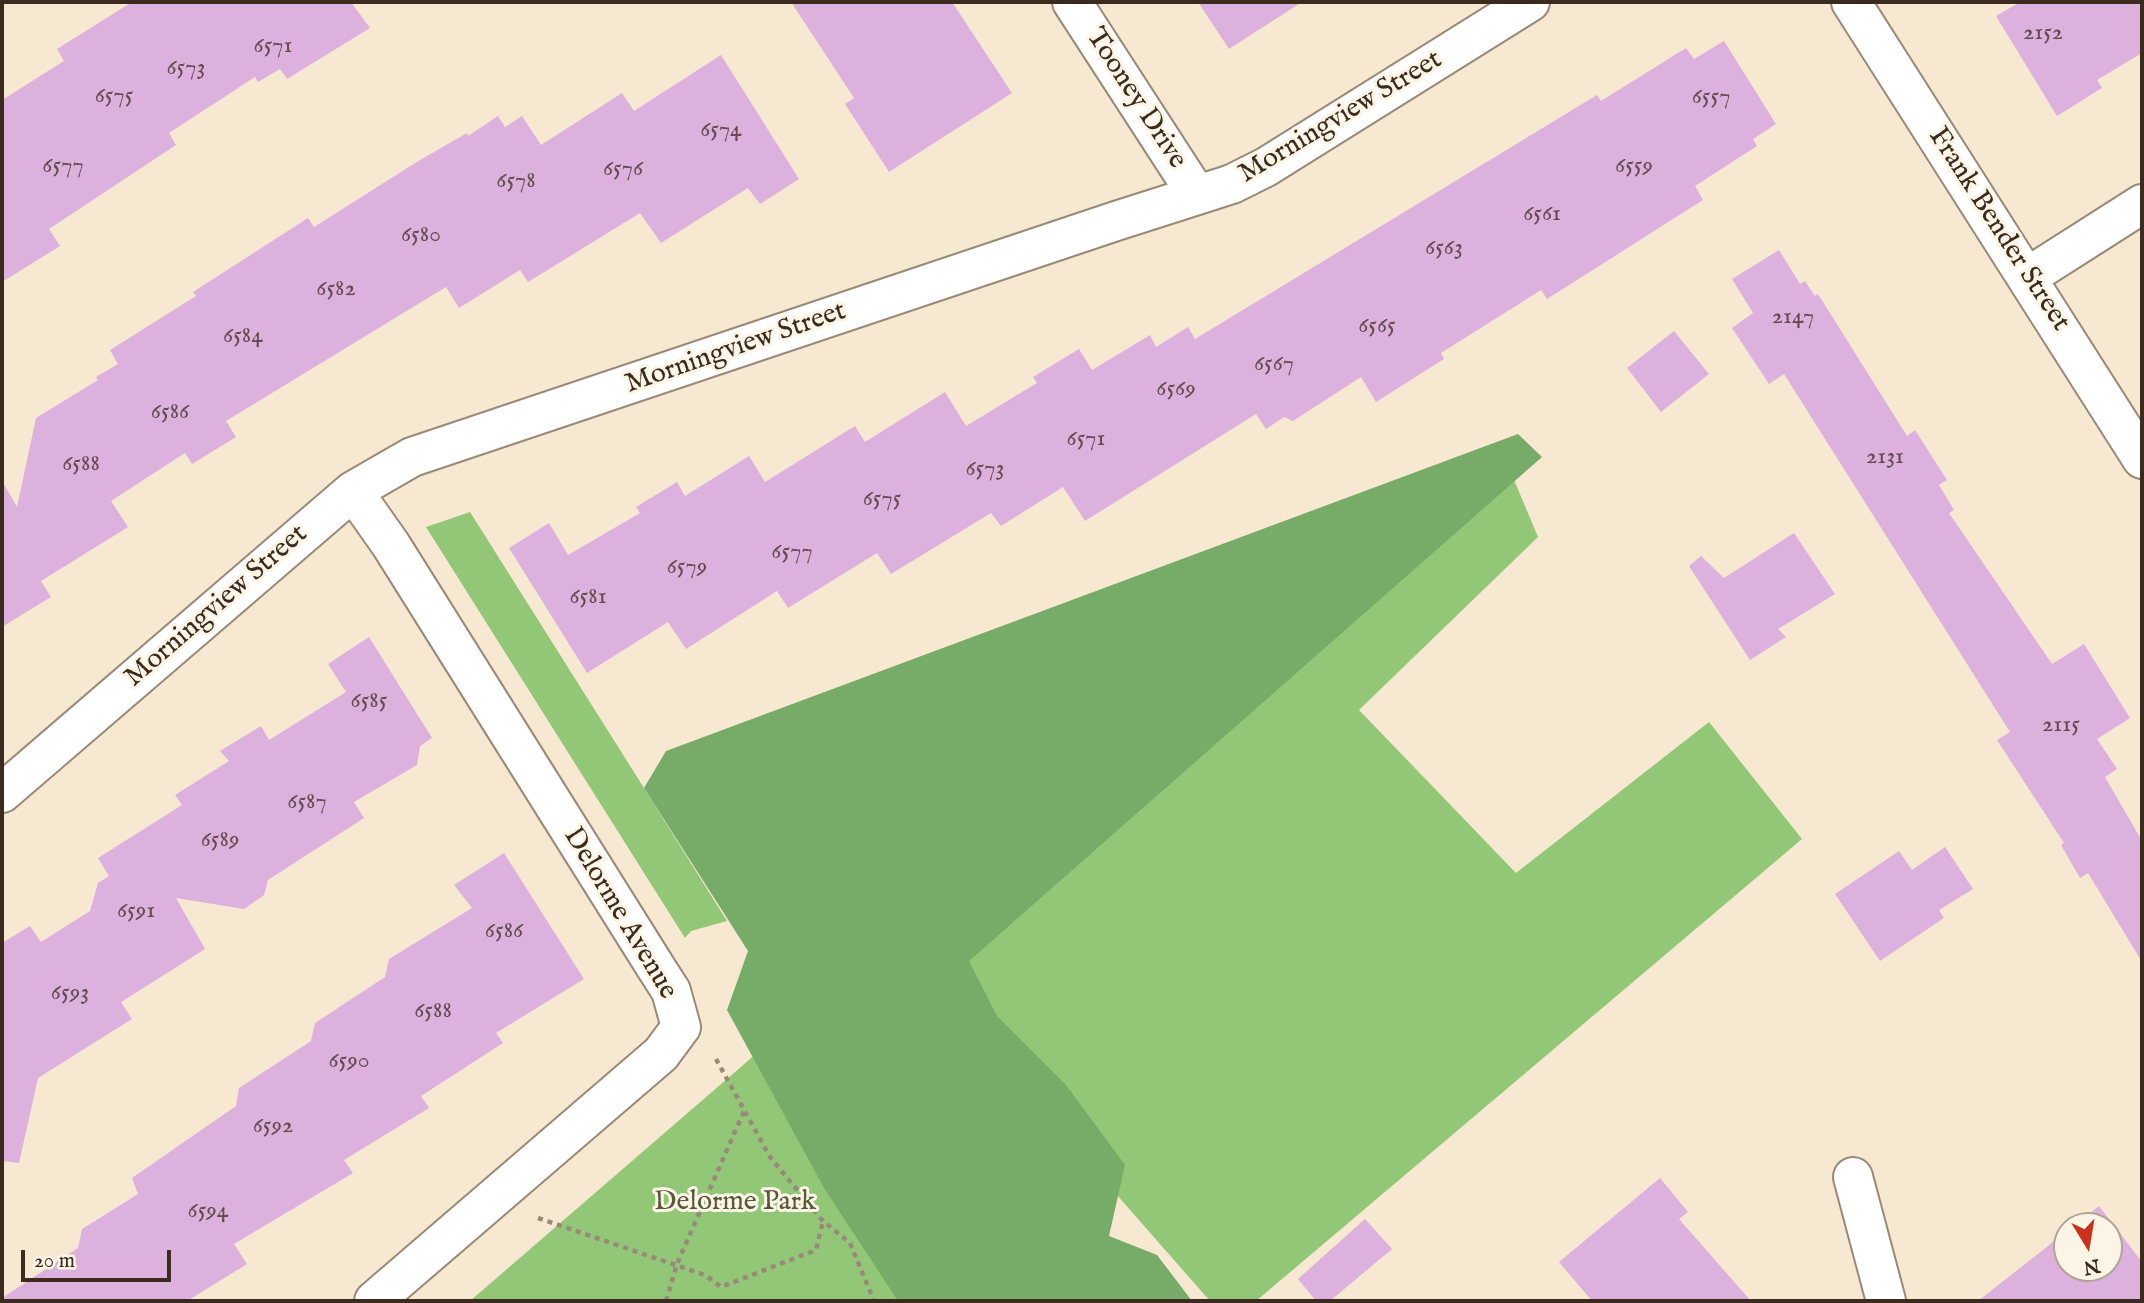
<!DOCTYPE html>
<html>
<head>
<meta charset="utf-8">
<style>
  body { margin:0 }
  #map { position:relative; width:2144px; height:1303px; overflow:hidden; background:#f7e8d1; font-family:"IM FELL English",serif }
  canvas { display:block }
  .frame { position:absolute; inset:0; border:4px solid #3b2a1e; pointer-events:none }
  .north { position:absolute; left:2053px; top:1212px; width:70px; height:70px; box-sizing:border-box; background:#fcf5e5; border:2px solid #afa495; border-radius:50%; rotate:169deg; font-size:19px; font-weight:700; line-height:28px; text-align:center; color:#3b2a1e }
  .north::after { content:''; display:block; margin:auto; width:24px; height:32px; background:#c8321e; clip-path:polygon(50% 0,100% 100%,50% 72%,0 100%) }
  .scale { position:absolute; left:21px; top:1250px; width:150px; height:32px; box-sizing:border-box; border:4px solid #3b2a1e; border-top:0; padding-left:9px; font-size:21px; line-height:24px; white-space:nowrap; color:#3b2a1e; -webkit-text-stroke:5px #fcf5e5; paint-order:stroke }
</style>
</head>
<body>
<div id="map">
<canvas width="2144" height="1303"></canvas>
<div class="frame"></div>
<div class="north">N</div>
<div class="scale">20 m</div>
</div>
<script>
const ctx = document.querySelector('canvas').getContext('2d');
ctx.lineJoin = 'round';
function fill(path, color) {
  ctx.fillStyle = color;
  ctx.fill(path, 'evenodd');
}
function poly(rows) {
  const path = new Path2D();
  for (const r of rows) {
    path.moveTo(r[0], r[1]);
    for (let i = 2; i < r.length; i += 2) path.lineTo(r[i], r[i + 1]);
  }
  return path;
}
function trace(path, color, width, dash) {
  ctx.strokeStyle = color;
  ctx.lineWidth = width;
  ctx.lineCap = dash ? 'butt' : 'round';
  ctx.setLineDash(dash || []);
  ctx.stroke(path);
}
function label(font, color, halo, rows, align = 'center') {
  ctx.font = font + ' "IM FELL English",serif';
  ctx.lineWidth = 6;
  ctx.setLineDash([]);
  ctx.textBaseline = 'middle';
  ctx.strokeStyle = halo;
  ctx.fillStyle = color;
  for (const [text, x, y, turn = 0] of rows) {
    ctx.save();
    ctx.translate(x, y);
    ctx.rotate((+turn || 0) * Math.PI / 180);
    ctx.textAlign = isNaN(turn) ? turn : align;
    if (halo) ctx.strokeText(text, 0, 0);
    ctx.fillText(text, 0, 0);
    ctx.restore();
  }
}
const green = poly([
  [1509,468,1538,537,1359,710,1516,873,1709,722,1802,839,1256,1301,1210,1301,1015,1079,950,950],
  [470,512,644,788,727,921,691,931,685,938,426,527],
  [757,1053,914,1301,470,1301]
]);
const forest = poly([
  [1518,434,1542,457,969,961,997,1016,1066,1085,1125,1165,1109,1236,1157,1255,1192,1301,898,1301,824,1188,727,1010,748,951,644,788,666,751]
]);
const building = poly([
  [132,2,351,2,370,28,287,79,280,69,258,82,255,77,169,133,176,145,49,229,60,246,2,282,2,100,64,61,57,49],
  [791,2,952,2,1012,93,889,172,845,104,854,98],
  [1198,2,1302,2,1229,49],
  [2020,2,2142,2,2142,53,2097,80,2102,88,2057,116,1996,16],
  [1724,41,1776,124,1753,139,1757,146,1695,186,1703,200,1547,299,1541,290,1441,353,1444,359,1376,402,1361,377,1293,421,1284,417,1266,429,1256,414,1085,521,1063,487,1001,526,991,513,891,574,877,553,788,608,777,591,686,649,668,622,587,673,509,548,549,523,568,555,640,513,636,507,677,482,685,496,749,456,765,482,855,426,865,442,945,392,966,426,1037,383,1033,377,1079,349,1092,370,1150,335,1156,347,1188,327,1195,339,1597,95,1601,101,1686,48,1694,59],
  [721,55,799,179,760,204,748,188,661,243,640,213,528,282,520,270,459,308,446,287,226,421,236,437,192,464,185,453,111,501,128,527,41,581,51,597,2,627,2,481,17,507,36,418,98,380,96,377,118,364,110,350,196,296,193,292,308,218,314,227,420,160,467,133,468,136,498,116,505,127,522,116,541,145,622,93,634,111],
  [1779,250,1800,284,1805,281,1815,296,1818,294,1907,436,1915,430,1947,480,1939,485,1954,510,1949,513,2052,664,2084,644,2130,718,2097,739,2117,769,2105,777,2142,841,2142,962,2088,873,2080,878,2061,845,2064,843,1997,740,2010,732,1784,374,1769,384,1732,328,1753,313,1732,279],
  [1674,331,1709,374,1661,412,1627,368],
  [1794,533,1835,594,1778,629,1786,637,1750,660,1689,566,1701,556,1724,578],
  [369,637,432,738,420,746,417,765,354,802,364,818,268,880,264,895,244,909,176,898,205,949,121,1002,132,1019,38,1078,19,1163,2,1161,2,943,30,926,41,942,90,911,98,883,109,876,98,858,182,805,175,795,229,761,220,751,261,726,269,740,346,692,328,664],
  [1945,847,1973,889,1939,910,1944,918,1880,961,1835,894,1899,851,1912,870],
  [504,853,584,979,496,1033,503,1043,421,1096,429,1108,344,1160,353,1173,234,1244,247,1264,187,1301,2,1301,2,1298,78,1248,82,1229,138,1194,132,1178,236,1106,239,1088,311,1041,315,1023,385,977,389,959,472,908,454,885],
  [1660,1178,1688,1212,1679,1219,1751,1301,1592,1301,1559,1262],
  [2099,1206,2142,1262,2142,1301,1978,1301,2067,1231,2067,1268,2109,1268,2109,1226,2074,1226],
  [1365,1219,1392,1249,1330,1301,1316,1301,1298,1279]
]);
const path = poly([
  [716,1059,770,1157,823,1221,850,1243,874,1301],
  [538,1218,705,1275,721,1287,816,1250,823,1221],
  [666,1301,677,1264,744,1111]
]);
const minor = poly([
  [1072,2,1197,195],
  [2029,276,2142,204],
  [353,491,391,545,655,966,671,991,681,1027,661,1054,374,1301],
  [2,793,353,491,412,457,1116,221,1232,184,1266,167,1530,2],
  [1853,1177,1886,1301]
]);
const tertiary = poly([
  [1851,2,2142,459]
]);
const numberNames = [
  ["2152",2043,34],
  ["6571",273,47],
  ["6573",186,69],
  ["6575",114,97],
  ["6557",1711,98],
  ["6574",721,131],
  ["6577",63,167],
  ["6559",1634,167],
  ["6576",623,170],
  ["6578",516,182],
  ["6561",1542,215],
  ["6580",421,236],
  ["6563",1444,249],
  ["6582",336,290],
  ["2147",1793,318],
  ["6565",1377,327],
  ["6584",243,337],
  ["6567",1274,365],
  ["6569",1176,390],
  ["6586",170,413],
  ["6571",1086,440],
  ["2131",1885,458],
  ["6588",81,465],
  ["6573",985,470],
  ["6575",882,500],
  ["6577",792,553],
  ["6579",687,568],
  ["6581",588,598],
  ["6585",369,702],
  ["2115",2061,726],
  ["6587",307,803],
  ["6589",220,841],
  ["6591",136,912],
  ["6586",504,932],
  ["6593",70,994],
  ["6588",433,1012],
  ["6590",349,1062],
  ["6592",273,1127],
  ["6594",208,1212]
];
const streetNames = [
  ["Tooney Drive",1135,99,57],
  ["Morningview Street",1341,118,-31],
  ["Frank Bender Street",1998,230,57],
  ["Morningview Street",736,349,-19],
  ["Morningview Street",217,607,-41],
  ["Delorme Avenue",619,914,59]
];
const parkNames = [
  ["Delorme Park",735,1203]
];
fill(green, '#93c778');
fill(forest, '#76ac68');
fill(building, '#dcb1de');
trace(minor, '#998978', 42);
trace(tertiary, '#998978', 42);
trace(path, '#998978', 4.5, [5, 5]);
trace(minor, '#fff', 38);
trace(tertiary, '#fff', 38);
label('24px', '#634c4e', null, numberNames);
label('28px', '#3b2a1e', '#fcf5e5', streetNames);
label('28px', '#555939', '#fcf5e5', parkNames);
</script>
</body>
</html>
